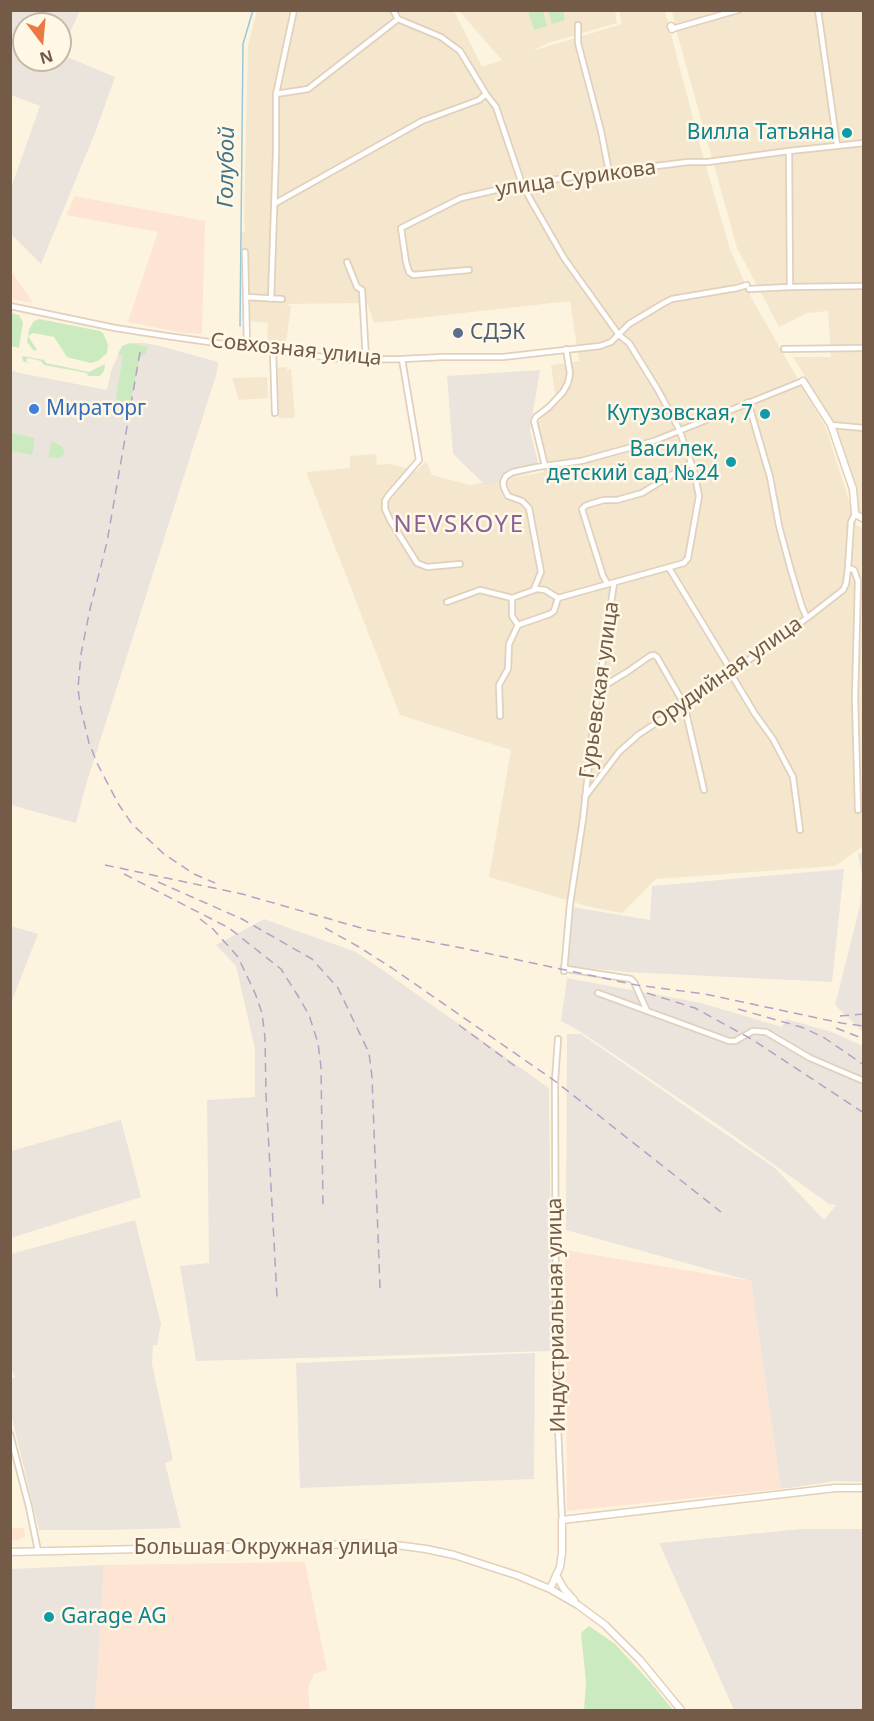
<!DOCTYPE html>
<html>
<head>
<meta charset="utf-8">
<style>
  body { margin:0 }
  #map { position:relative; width:874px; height:1721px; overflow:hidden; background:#fdf4e0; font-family:"Noto Sans",sans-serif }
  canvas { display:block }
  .frame { position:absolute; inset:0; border:12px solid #735b47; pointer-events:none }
  .north { position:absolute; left:12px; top:12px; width:60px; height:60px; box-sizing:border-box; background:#fff8e6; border:2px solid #c7b9a6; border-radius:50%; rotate:164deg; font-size:16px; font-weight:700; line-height:24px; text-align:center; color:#735b47 }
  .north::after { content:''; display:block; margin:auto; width:21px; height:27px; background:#ea7942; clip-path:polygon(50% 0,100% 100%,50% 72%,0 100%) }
</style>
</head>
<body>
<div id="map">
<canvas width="874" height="1721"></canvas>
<div class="frame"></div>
<div class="north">N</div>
</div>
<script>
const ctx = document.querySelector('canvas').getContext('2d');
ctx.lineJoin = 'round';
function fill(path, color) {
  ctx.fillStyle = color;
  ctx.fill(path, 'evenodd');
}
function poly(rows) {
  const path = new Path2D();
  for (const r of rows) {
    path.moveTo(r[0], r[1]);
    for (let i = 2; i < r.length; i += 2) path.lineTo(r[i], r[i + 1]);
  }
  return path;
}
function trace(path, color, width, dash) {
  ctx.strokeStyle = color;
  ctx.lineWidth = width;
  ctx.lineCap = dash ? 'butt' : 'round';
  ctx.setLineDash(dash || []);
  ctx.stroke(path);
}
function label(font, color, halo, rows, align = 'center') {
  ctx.font = font + ' "Noto Sans",sans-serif';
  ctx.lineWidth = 5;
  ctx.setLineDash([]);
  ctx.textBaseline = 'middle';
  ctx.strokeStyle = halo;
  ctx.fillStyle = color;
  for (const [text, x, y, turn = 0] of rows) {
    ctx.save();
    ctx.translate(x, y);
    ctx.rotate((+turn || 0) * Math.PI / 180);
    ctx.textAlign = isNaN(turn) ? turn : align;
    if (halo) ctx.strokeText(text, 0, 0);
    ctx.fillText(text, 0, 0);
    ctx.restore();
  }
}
const residential = poly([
  [257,11,454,11,482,67,502,60,459,11,615,11,617,23,548,43,532,51,622,24,619,11,665,11,701,149,730,249,752,299,826,428,857,526,863,527,863,848,859,849,835,866,656,879,622,913,590,907,489,877,511,750,400,715,306,472,350,468,350,456,376,454,377,465,390,464,416,471,426,461,432,475,470,485,544,472,535,426,556,402,551,365,579,361,570,301,374,323,367,303,285,304,291,306,286,343,267,341,268,323,248,321,248,302,251,302,251,295,248,294,247,253,241,252,242,232,245,232,244,219,248,45],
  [672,11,863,11,863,513,858,512,856,484,833,421,793,357,831,357,828,311,807,313,779,327,737,248,677,33],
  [287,367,287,370,291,369,295,418,279,418,277,368],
  [267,377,268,398,239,400,232,378]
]);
const commercial = poly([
  [75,196,205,221,202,334,183,333,128,322,158,232,66,215],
  [10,271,11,271,33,303,11,299],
  [565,1250,751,1281,781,1489,567,1511],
  [11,1528,24,1528,25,1536,17,1541,11,1539],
  [305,1562,327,1670,314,1674,308,1688,310,1710,95,1710,104,1565]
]);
const industrial = poly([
  [11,10,80,11,60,53,60,24,24,24,24,60,60,60,60,54,115,77,95,133,41,264,11,234,11,188,40,106,11,95],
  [135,343,144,343,160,346,218,362,217,372,85,788,76,823,11,805,10,370,20,373,107,390,111,371,122,346],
  [540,370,530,430,540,470,485,485,453,454,447,376],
  [863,852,864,852,863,1032,835,1005,860,906,862,875,858,854],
  [844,869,832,982,627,972,566,966,572,907,650,920,652,886],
  [264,919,356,952,384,971,549,1088,552,1351,196,1361,180,1266,209,1263,207,1100,255,1097,255,1049,236,966,216,945],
  [11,926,38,934,11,1003,10,926],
  [567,978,701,1003,782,1027,786,1019,832,1032,863,1046,863,1482,836,1481,781,1489,751,1281,566,1230,567,1034,581,1034,775,1168,824,1220,836,1205,829,1204,727,1131,578,1030,561,1021],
  [121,1120,141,1197,11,1238,11,1151],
  [135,1220,161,1324,157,1345,153,1345,152,1364,173,1460,165,1463,181,1528,109,1530,39,1530,11,1414,11,1379,15,1377,13,1372,10,1371,11,1254],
  [535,1353,534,1479,300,1488,296,1363],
  [802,1529,863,1529,863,1710,734,1710,659,1543],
  [104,1565,95,1710,11,1710,11,1569]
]);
const green = poly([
  [528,11,543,11,547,26,534,30],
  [548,11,563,11,565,20,552,24],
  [11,313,19,315,23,322,19,348,11,346],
  [39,319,100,331,103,333,108,344,107,353,98,361,91,363,70,358,67,357,54,337,33,333,28,336,37,350,34,351,27,342,29,329,34,321],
  [130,343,147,347,146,354,140,357,129,408,115,404,123,356,118,354,122,346],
  [22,356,44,360,46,363,89,372,105,364,104,371,100,376,88,376,87,373,44,365,41,361,28,358,26,360,28,363,23,361],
  [11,433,35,438,32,455,11,451],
  [51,441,62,446,65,452,63,455,59,458,48,457],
  [589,1626,615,1644,651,1683,673,1710,584,1710,586,1682,581,1633]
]);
const stream = poly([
  [240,326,243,44,253,10]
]);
const street = poly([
  [393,10,398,19,441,37,460,51,486,94,496,107,522,184,533,204,564,258,619,335,629,343,658,390,679,429,694,471,699,496,688,558,684,563,558,598,554,611,550,614,518,625,509,644,508,669,499,685,500,716],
  [818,10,837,145],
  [578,25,578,43,601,131,609,172],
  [672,29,738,10],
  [276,94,308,89,398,19],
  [789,151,790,287],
  [274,204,422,121,479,100,486,94],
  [245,252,247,347],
  [347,262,357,287,362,290,366,359],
  [469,270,413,275,409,272,406,262,401,228,461,198,522,184,609,172,688,162,708,162,789,151,864,143],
  [749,289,790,287,864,286],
  [246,297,282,299],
  [271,299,276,153,276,94,294,10],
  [10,306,115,328,167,336,244,347,349,360,402,359,443,357,503,357,600,346,611,342,629,324,664,303,672,299,737,288,747,285],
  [784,349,864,348],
  [273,351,275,413],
  [402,359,419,460,388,496,385,501,385,509,390,520,417,563,427,567,460,564],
  [748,402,770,477,779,526,790,567,802,607,807,618],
  [831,425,864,428],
  [545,466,534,421,536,417,549,407,563,392,568,383,570,373,566,349],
  [669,568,732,672,734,679,755,714,773,739,793,777,800,830],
  [848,568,854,570,858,581,855,698,858,810],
  [607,583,603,576,582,509,585,506,590,504,604,500,617,500,642,493,691,463],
  [534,589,541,572,529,508,522,501,508,496,504,488,503,482,506,476,513,472,537,467,581,461,654,441,803,381],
  [512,598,537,589,545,590,558,598],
  [447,602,480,590,512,598,512,616,518,625],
  [599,689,627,672,650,656,654,655,657,657,684,704,704,790],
  [585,797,619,752,638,735,732,672,807,618,843,590,846,584,848,568,851,522,855,514],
  [564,966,567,969,631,979,634,982,647,1011],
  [564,971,570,904,583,819,593,727,614,583],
  [598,993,729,1041,735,1041,753,1031,766,1032,810,1058,864,1081],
  [558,1039,555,1081,556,1380,562,1520],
  [10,1434,29,1507,38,1551]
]);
const secondary = poly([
  [671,26,672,29],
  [803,381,831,425,853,489,855,514,864,519],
  [10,1552,358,1544,396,1545,426,1549,454,1555,519,1576,550,1589,578,1605,605,1625,640,1660,681,1710],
  [556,1575,564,1589,574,1600],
  [550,1589,560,1567,562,1553,562,1520,835,1488,864,1488]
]);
const rail = poly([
  [140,352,107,542,90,609,81,654,78,688,80,705,89,743,98,765,119,805,132,824,164,854,194,874,215,883],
  [105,865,242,894,368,930,462,948,636,985,705,994,841,1023,864,1026],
  [124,874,229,928,281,969,298,996,309,1015,318,1043,321,1067,323,1206],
  [158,882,242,919,312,959,338,988,369,1053,372,1077,380,1288],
  [200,919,213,929,238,957,255,993,262,1013,265,1038,266,1094,277,1297],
  [325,928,359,947,392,968,555,1081,721,1212],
  [647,993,695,1008,753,1040,864,1113],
  [738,1009,801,1027,823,1037,864,1065],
  [840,1016,864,1014],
  [459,1025,519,1069],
  [836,1028,864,1039]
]);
const markers = [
  [847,133,6,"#0f9aa8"],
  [458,333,6,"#5c6f8a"],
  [34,409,6,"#3f7fe0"],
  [765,414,6,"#0f9aa8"],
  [731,462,6,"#0f9aa8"],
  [49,1617,6,"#0f9aa8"]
];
const cultureNames = [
  ["Вилла Татьяна",835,133],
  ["Кутузовская, 7",753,414],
  ["Василек,",719,450],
  ["детский сад №24",719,474],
  ["Garage AG",61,1617,"left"]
];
const streetNames = [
  ["улица Сурикова",576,179,-8],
  ["Совхозная улица",296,350,6],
  ["Орудийная улица",727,673,-35],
  ["Гурьевская улица",600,690,-82],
  ["Индустриальная улица",557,1315,-91],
  ["Большая Окружная улица",266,1548]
];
const serviceNames = [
  ["СДЭК",470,333]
];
const shopNames = [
  ["Мираторг",46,409]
];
const waterNames = [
  ["Голубой",227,167,-89]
];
const quarterNames = [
  ["NEVSKOYE",459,525]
];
fill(residential, '#f4e7ce');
fill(commercial, '#fde4d3');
fill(industrial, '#ebe4dc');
fill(green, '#cceabf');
trace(stream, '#9bc8d8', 1.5);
trace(street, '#e1d1bc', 8);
trace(secondary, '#e3d0b7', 9);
trace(street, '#fff', 4.5);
trace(secondary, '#fff', 6);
trace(rail, '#b89fc5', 1.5, [9, 6]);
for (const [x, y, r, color] of markers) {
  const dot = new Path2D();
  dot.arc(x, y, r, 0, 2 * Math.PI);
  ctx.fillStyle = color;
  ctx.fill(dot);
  trace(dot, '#fff8e6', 2);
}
label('21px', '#0d838f', '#fff8e6', cultureNames, 'right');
label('21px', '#735b47', '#fff8e6', streetNames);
label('21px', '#4e5e75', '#fff8e6', serviceNames, 'left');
label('21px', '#366cbe', '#fff8e6', shopNames, 'left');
label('italic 22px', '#417488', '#fff8e6', waterNames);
ctx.letterSpacing = '1.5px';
label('24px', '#8b6297', '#fff8e6', quarterNames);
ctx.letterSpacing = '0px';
</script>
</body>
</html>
